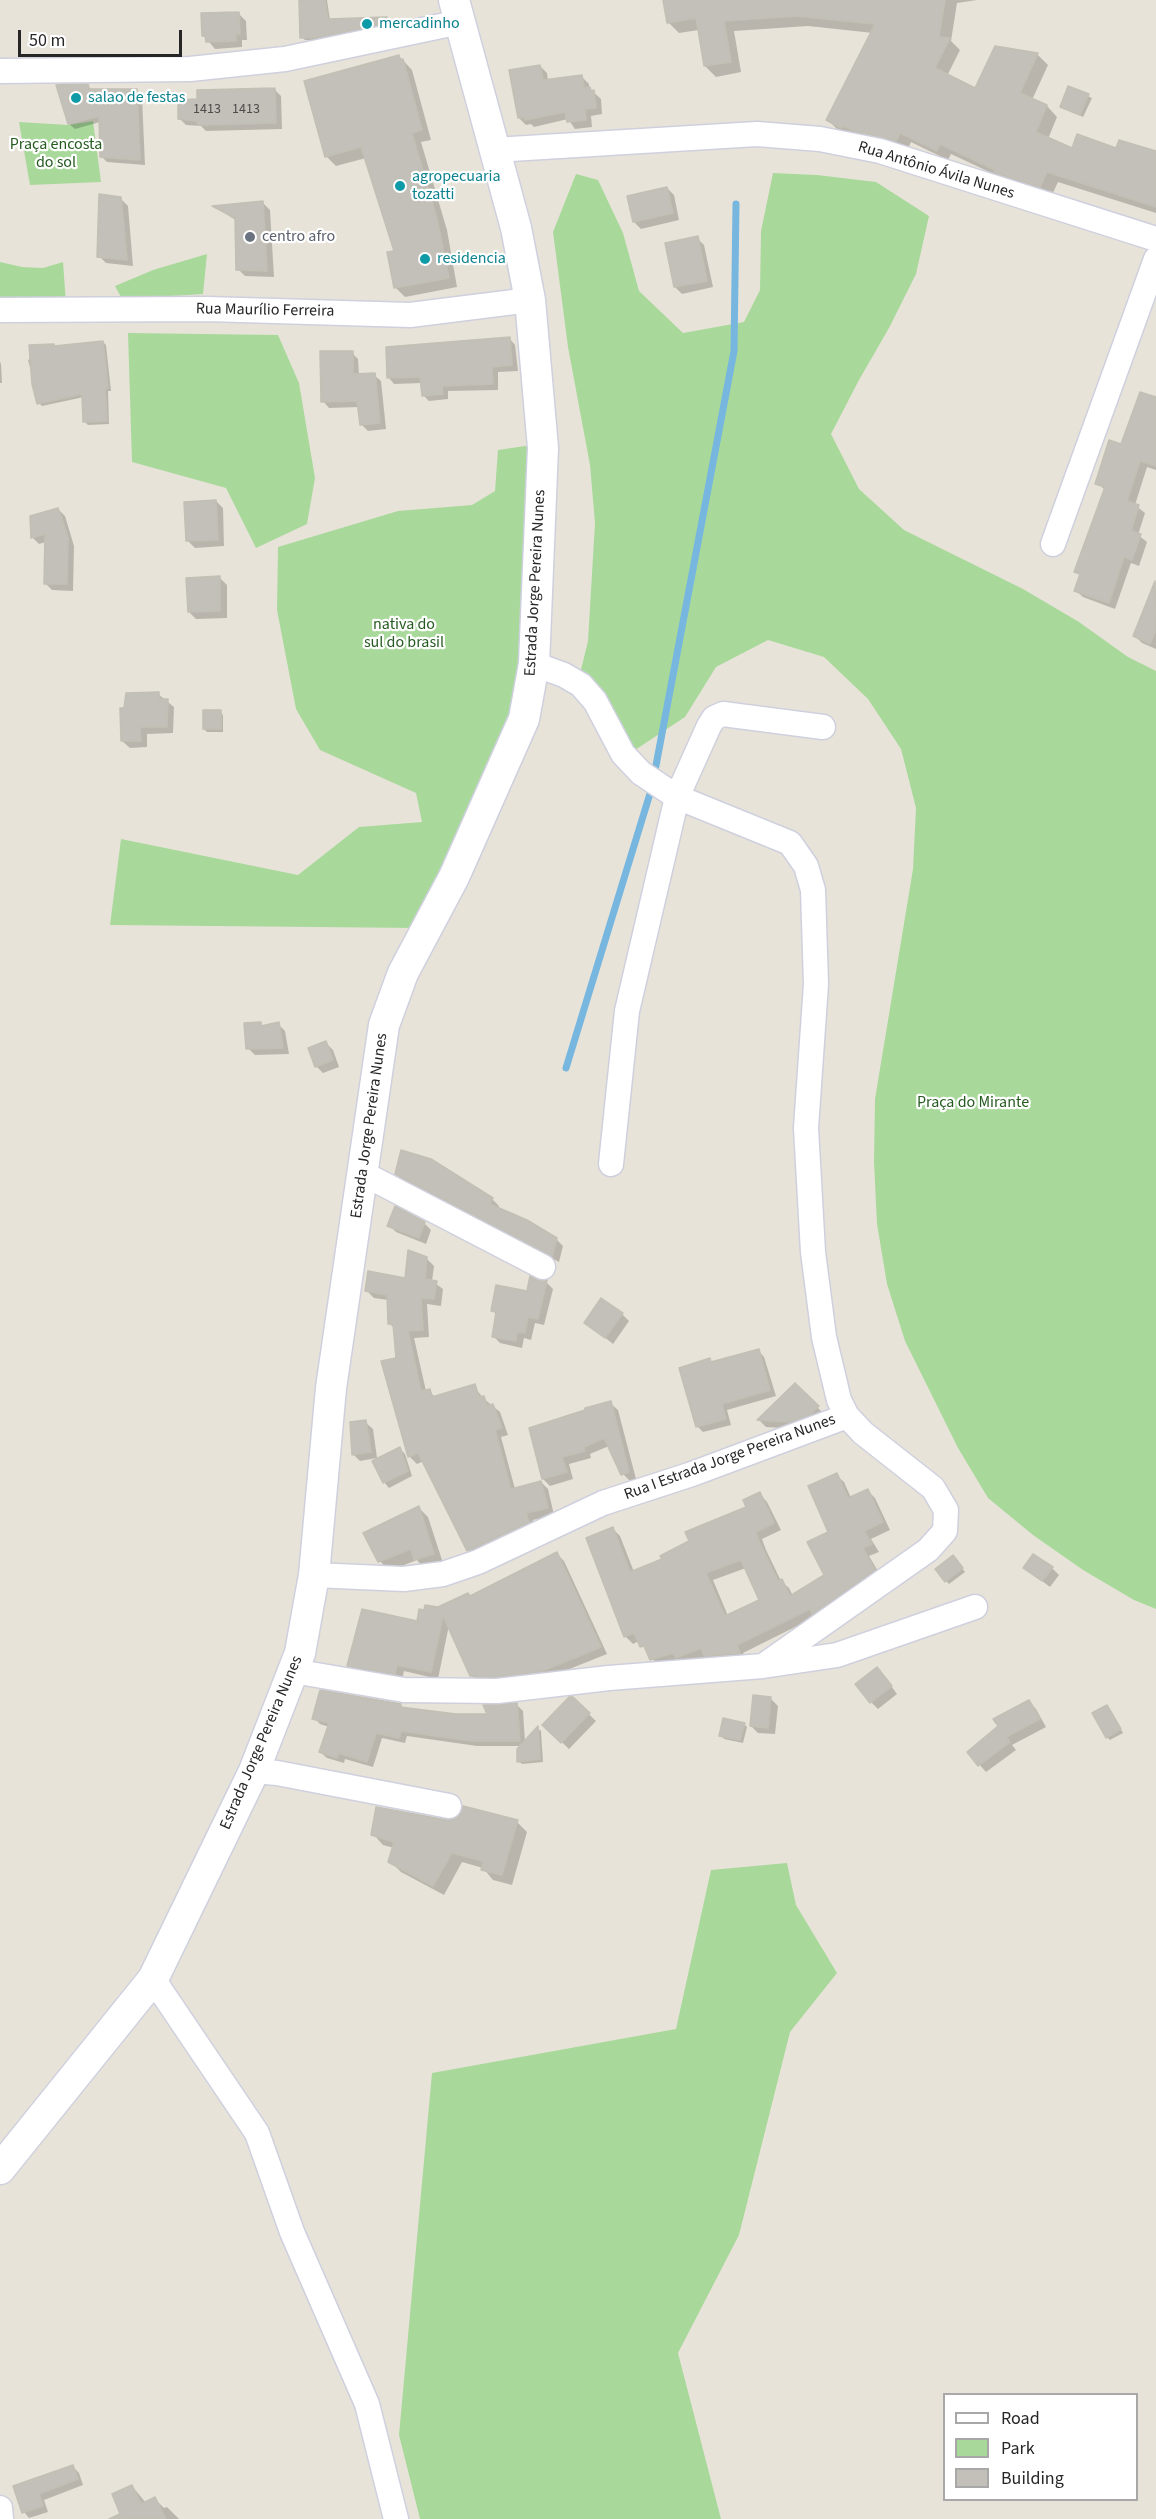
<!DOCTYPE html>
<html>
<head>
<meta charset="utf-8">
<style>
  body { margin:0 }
  #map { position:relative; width:1156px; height:2519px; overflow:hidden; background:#e8e3d9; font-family:"Source Sans 3",sans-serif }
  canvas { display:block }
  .legend { position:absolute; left:943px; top:2393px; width:195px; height:108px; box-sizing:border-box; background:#fff; border:2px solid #a8a8a8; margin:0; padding:8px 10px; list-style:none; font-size:18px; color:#262626 }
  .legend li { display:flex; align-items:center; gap:12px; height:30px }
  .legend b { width:30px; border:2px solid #a8a8a8 }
  .scale { position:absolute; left:18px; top:30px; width:164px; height:27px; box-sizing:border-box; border:3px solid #262626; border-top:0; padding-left:8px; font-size:18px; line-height:21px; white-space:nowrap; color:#262626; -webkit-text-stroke:4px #fff; paint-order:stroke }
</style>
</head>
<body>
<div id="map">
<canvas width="1156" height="2519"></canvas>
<ul class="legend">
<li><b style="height:8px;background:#fff"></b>Road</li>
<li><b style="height:16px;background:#a8d99b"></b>Park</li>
<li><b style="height:16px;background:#c3c0b9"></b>Building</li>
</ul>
<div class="scale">50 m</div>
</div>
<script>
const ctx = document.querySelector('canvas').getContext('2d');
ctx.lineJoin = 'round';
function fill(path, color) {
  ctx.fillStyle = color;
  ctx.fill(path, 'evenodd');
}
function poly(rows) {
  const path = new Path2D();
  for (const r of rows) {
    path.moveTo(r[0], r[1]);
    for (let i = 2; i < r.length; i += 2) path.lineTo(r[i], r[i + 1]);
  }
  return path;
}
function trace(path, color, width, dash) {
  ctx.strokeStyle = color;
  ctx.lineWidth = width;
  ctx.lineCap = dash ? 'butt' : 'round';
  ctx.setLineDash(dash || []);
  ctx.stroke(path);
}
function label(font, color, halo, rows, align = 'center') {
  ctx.font = font + ' "Source Sans 3",sans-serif';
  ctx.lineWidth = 4.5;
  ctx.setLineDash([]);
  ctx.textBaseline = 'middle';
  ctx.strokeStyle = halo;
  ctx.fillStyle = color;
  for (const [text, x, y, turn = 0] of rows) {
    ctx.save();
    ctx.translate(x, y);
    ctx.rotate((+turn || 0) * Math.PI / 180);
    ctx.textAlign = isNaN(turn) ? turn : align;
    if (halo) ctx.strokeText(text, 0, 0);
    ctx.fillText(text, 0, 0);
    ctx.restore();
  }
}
const green = poly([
  [93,121,101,182,30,185,19,122,68,125],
  [773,173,817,175,876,182,929,216,916,274,889,328,859,380,831,434,859,489,904,530,1023,589,1079,622,1128,657,1156,671,1156,1609,1134,1600,1083,1570,1033,1535,988,1498,958,1448,905,1341,887,1284,877,1224,874,1162,875,1099,913,869,916,808,901,749,868,699,824,657,768,640,716,667,685,717,635,750,577,686,588,641,595,523,590,465,568,347,553,232,576,174,598,180,623,233,639,291,683,333,744,322,760,290,761,231],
  [207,254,203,294,122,299,115,286,153,270],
  [0,262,22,267,43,268,63,262,66,303,0,300],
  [128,333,278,335,299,383,315,478,307,524,256,548,226,488,132,462],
  [532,445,520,693,416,928,110,925,121,839,298,875,359,827,422,822,416,793,320,750,296,709,277,610,278,547,398,511,472,505,495,491,498,450],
  [787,1863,796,1905,837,1973,790,2032,739,2235,678,2353,721,2519,420,2519,399,2435,432,2073,676,2029,711,1870]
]);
const shadow = poly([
  [301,0,327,0,330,20,387,18,390,26,324,40,305,40,302,37],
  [670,0,977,0,957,3,951,41,960,50,947,76,976,90,1037,54,1048,65,1032,100,1047,106,1057,117,1048,139,1073,150,1156,153,1156,213,1058,182,1051,197,1006,183,1000,177,951,154,948,160,911,142,907,151,839,131,828,120,873,33,808,26,734,31,741,72,716,77,705,66,699,30,679,33,668,22],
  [239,14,246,21,247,40,242,40,242,47,215,49,203,35],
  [399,56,412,70,431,140,421,142,447,230,457,287,405,297,395,287,396,252,366,158,336,166,326,156],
  [540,66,547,73,548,81,582,77,589,84,589,88,601,99,602,114,591,116,592,127,575,129,568,119,534,127,531,124,526,125,519,118],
  [88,86,92,90,137,91,142,97,145,165,107,162,101,156,100,122,75,129,69,124],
  [1069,88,1092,98,1083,117,1062,106],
  [274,89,281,96,282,129,206,131,201,126,186,125,180,119,199,100],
  [667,188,674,195,679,220,641,229,634,222],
  [120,198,128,206,133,266,106,263,99,256],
  [263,203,270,210,274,277,245,276,238,269,237,221,215,207],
  [697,238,704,245,713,287,682,294,675,287],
  [510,339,515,345,518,371,498,372,498,390,448,391,448,399,429,401,423,395,422,383,394,384,389,378],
  [103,342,106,345,111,391,108,391,109,424,88,425,85,422,84,397,42,406,39,403,28,360,54,345,56,347],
  [352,353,358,359,359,375,374,375,381,381,386,429,368,431,361,424,359,407,329,408,323,401],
  [0,362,1,364,2,383,0,383],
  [1156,399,1156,470,1147,467,1135,505,1145,513,1138,535,1147,542,1139,566,1131,563,1115,609,1083,597,1076,591,1081,576,1076,571,1105,490,1097,483],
  [216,501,223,508,224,546,195,548,188,541],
  [58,509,65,516,74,546,73,591,52,590,45,583,46,542,39,544,32,537],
  [220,578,227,585,227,618,196,619,189,612],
  [1148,601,1156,604,1156,649,1142,643,1135,636],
  [158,694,174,707,173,733,147,734,147,747,130,748,122,741,125,709],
  [220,712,223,715,223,732,207,732,204,729],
  [260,1023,264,1027,278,1024,285,1031,289,1054,255,1055,248,1048],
  [326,1043,333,1050,339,1067,323,1073,316,1066],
  [396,1173,492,1199,499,1206,498,1209,556,1239,563,1246,559,1262,403,1181],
  [424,1223,431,1230,426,1244,396,1232,389,1225],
  [426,1258,434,1266,432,1281,443,1289,441,1306,427,1304,429,1337,414,1338,426,1391,429,1391,436,1398,474,1386,483,1398,500,1412,508,1435,501,1437,515,1489,541,1482,548,1489,554,1515,533,1520,535,1530,475,1557,468,1550,424,1461,417,1464,410,1457,383,1363,398,1360,395,1329,389,1323,388,1300,374,1298,367,1291,406,1280],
  [546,1282,553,1289,544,1325,535,1323,531,1340,524,1338,522,1348,500,1343,493,1336,497,1315,493,1311],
  [622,1314,629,1321,613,1344,586,1322],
  [758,1350,764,1357,776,1396,727,1410,731,1425,703,1432,697,1426,709,1360,713,1363],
  [795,1385,824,1414,797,1429,766,1427,759,1420],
  [610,1403,618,1410,636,1479,630,1481,623,1474,609,1446,590,1454,591,1458,569,1464,573,1479,550,1486,543,1479,531,1429],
  [365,1422,373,1429,377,1458,360,1461,353,1454],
  [400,1449,405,1454,412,1476,389,1488,384,1482],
  [836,1475,844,1482,851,1498,867,1490,875,1498,890,1530,871,1539,879,1552,869,1556,882,1578,817,1616,743,1653,747,1661,713,1663,707,1657,685,1665,680,1660,659,1667,639,1641,633,1644,625,1636,613,1529,620,1536,634,1572,664,1560,748,1508,760,1494,767,1502,781,1530,762,1539,766,1550,781,1581,789,1588,793,1596,826,1576],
  [746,1568,761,1601,728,1616,713,1580],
  [418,1507,428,1517,443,1563,425,1569,417,1560,389,1571,380,1561],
  [557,1554,564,1561,607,1654,547,1678,479,1683,472,1676,449,1625,438,1679,404,1671,402,1680,356,1672,349,1665,418,1623,425,1612,471,1598],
  [956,1560,965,1572,949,1584,946,1581],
  [1025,1568,1052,1568,1059,1575,1050,1587],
  [884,1676,897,1694,878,1709,871,1702],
  [321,1692,401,1705,404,1709,456,1715,489,1715,517,1705,523,1711,525,1742,538,1729,541,1731,543,1762,522,1764,519,1761,521,1746,477,1746,407,1736,405,1743,382,1738,373,1767,345,1759,344,1763,327,1758,320,1752,329,1727,320,1724,314,1718],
  [771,1699,778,1706,775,1734,758,1733,751,1726],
  [574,1700,596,1721,569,1749,544,1725],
  [1029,1702,1036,1709,1046,1727,1012,1745,1016,1750,986,1772,969,1753],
  [1107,1706,1123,1733,1110,1740,1107,1737],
  [744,1724,747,1727,743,1743,724,1739,721,1735],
  [517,1822,527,1832,512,1885,493,1880,483,1868,462,1862,444,1895,401,1872,390,1861,394,1848,383,1845,373,1834],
  [73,2467,79,2473,83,2485,44,2500,48,2512,29,2518,24,2512,15,2487],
  [132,2486,146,2503,155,2499,164,2508,167,2507,179,2519,124,2519]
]);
const stream = poly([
  [654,776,734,351,736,204],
  [566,1068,652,787]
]);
const building = poly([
  [299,0,325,0,328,19,387,17,387,23,320,37,300,38,299,0],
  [663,0,945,0,939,37,950,38,935,68,975,88,995,46,1038,53,1020,93,1047,105,1036,132,1072,148,1077,134,1116,148,1119,140,1156,151,1156,207,1047,172,1040,187,994,172,995,170,940,144,937,151,900,133,896,141,854,131,843,126,841,128,826,120,875,24,796,16,724,21,731,62,704,66,696,18,667,23,663,0],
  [239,12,240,34,236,34,236,41,206,42,205,36,202,36,201,13,239,12],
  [399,55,400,60,403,59,422,130,412,133,437,219,449,278,394,288,387,252,394,251,361,147,325,157,304,81,399,55],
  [540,65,543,80,582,75,584,88,590,87,591,91,594,90,596,108,585,109,586,120,567,122,565,112,525,120,525,117,518,118,509,70,540,65],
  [88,84,89,89,137,89,140,160,100,157,99,116,68,124,56,85,88,84],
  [1068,86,1089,94,1080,115,1060,107,1068,86],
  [275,88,276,123,198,125,197,121,178,119,178,100,197,99,197,90,275,88],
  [667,187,673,213,633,222,627,196,667,187],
  [99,194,121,197,127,260,97,257,99,194],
  [263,201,267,271,236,270,235,218,212,206,263,201],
  [698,236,707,281,674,287,665,243,698,236],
  [510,337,512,365,492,367,493,384,442,386,443,394,422,396,420,377,387,378,386,347,510,337],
  [103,341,108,388,105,389,107,421,83,422,82,394,37,404,32,384,29,345,54,344,54,346,103,341],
  [320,351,353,351,353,374,375,373,380,423,360,425,357,401,321,402,320,351],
  [1140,392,1156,397,1156,466,1140,461,1127,501,1139,505,1131,531,1141,534,1132,560,1124,557,1109,603,1074,591,1080,574,1074,572,1105,487,1095,484,1109,440,1121,444,1140,392],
  [216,500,218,540,186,541,184,502,216,500],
  [58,508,68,537,67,584,44,584,45,534,31,538,30,516,58,508],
  [220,576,220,611,188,612,186,578,220,576],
  [1155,581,1156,629,1150,644,1133,636,1155,581],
  [159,692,159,699,168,699,167,727,140,727,141,741,121,741,120,708,124,708,126,693,159,692],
  [203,710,221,710,221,729,203,729,203,710],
  [261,1022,261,1026,279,1022,283,1048,246,1049,244,1023,261,1022],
  [326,1041,333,1060,315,1067,308,1048,326,1041],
  [401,1150,431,1159,493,1198,490,1204,527,1220,557,1238,552,1257,395,1174,401,1150],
  [395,1206,425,1222,419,1238,387,1226,395,1206],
  [408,1250,427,1257,425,1279,437,1281,434,1299,421,1298,423,1330,408,1331,421,1391,430,1389,432,1397,475,1384,479,1397,484,1396,487,1406,493,1404,502,1428,495,1430,511,1489,541,1481,548,1508,526,1513,529,1522,467,1551,418,1453,408,1457,381,1361,396,1358,393,1324,388,1324,387,1295,365,1291,368,1271,405,1278,408,1250],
  [530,1276,537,1280,547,1280,538,1319,528,1317,525,1333,517,1332,516,1341,492,1337,496,1312,491,1311,496,1285,527,1291,530,1276],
  [601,1298,623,1313,605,1338,584,1323,601,1298],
  [759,1349,770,1390,722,1404,726,1419,696,1427,679,1368,710,1358,711,1362,759,1349],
  [795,1383,819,1406,811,1414,789,1422,757,1420,795,1383],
  [611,1401,629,1472,621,1475,604,1438,584,1447,585,1451,562,1457,567,1472,542,1479,529,1428,585,1410,585,1408,611,1401],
  [366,1420,371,1452,352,1455,350,1422,366,1420],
  [400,1447,408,1471,383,1483,372,1461,400,1447],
  [837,1473,848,1498,868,1489,883,1522,864,1531,872,1544,863,1548,875,1570,812,1614,810,1609,737,1645,740,1653,704,1656,701,1648,676,1658,673,1653,650,1660,644,1646,640,1647,634,1633,624,1637,586,1538,613,1527,630,1572,662,1559,660,1556,689,1541,685,1532,746,1507,743,1500,760,1492,774,1523,756,1532,759,1541,778,1581,782,1579,790,1596,824,1575,807,1542,828,1532,808,1486,837,1473],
  [741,1560,759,1600,725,1616,706,1573,741,1560],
  [419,1506,434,1554,414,1560,411,1549,378,1562,363,1533,419,1506],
  [557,1552,601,1647,540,1672,496,1677,470,1676,443,1616,431,1672,397,1665,395,1674,347,1666,362,1609,417,1621,419,1609,424,1610,425,1605,438,1607,468,1593,470,1596,557,1552],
  [1033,1554,1053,1567,1042,1581,1023,1568,1033,1554],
  [953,1555,963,1568,945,1582,935,1569,953,1555],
  [877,1667,892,1686,870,1703,855,1684,877,1667],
  [320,1690,401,1704,400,1707,456,1714,487,1714,483,1705,517,1703,520,1741,470,1741,401,1731,399,1738,376,1733,367,1762,339,1753,337,1758,319,1752,329,1723,312,1719,320,1690],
  [753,1695,771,1697,768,1728,750,1726,753,1695],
  [569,1697,573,1697,590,1713,561,1743,542,1725,569,1697],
  [1029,1700,1040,1719,1006,1737,1010,1742,978,1766,967,1752,998,1726,993,1719,1029,1700],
  [1107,1705,1121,1729,1106,1738,1092,1713,1107,1705],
  [723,1718,745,1723,740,1740,719,1736,723,1718],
  [538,1726,540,1759,517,1762,517,1749,538,1726],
  [463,1806,518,1820,502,1875,481,1870,483,1861,452,1853,433,1886,388,1862,394,1842,371,1835,376,1807,447,1820,459,1816,463,1806],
  [73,2465,78,2479,39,2494,43,2506,22,2513,13,2486,73,2465],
  [132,2485,141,2504,155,2497,166,2519,109,2519,120,2514,112,2494,132,2485]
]);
const minor = poly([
  [0,71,190,69,285,59,460,22],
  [494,150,757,134,820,139,880,151,1156,239],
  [0,310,207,309,410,315,530,300],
  [1053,544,1156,259],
  [534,664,564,675,581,685,595,701,623,754,641,773,677,797,627,1011,611,1164],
  [823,727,723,714,714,718,709,726,677,797,790,843,806,866,813,890,816,984,806,1128,813,1252,824,1337,839,1400,847,1416],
  [364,1174,543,1267],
  [314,1575,404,1579,443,1574,478,1562,603,1503,692,1474,847,1416,863,1433,933,1488,946,1510,945,1531,928,1550,763,1666],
  [293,1671,404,1690,497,1691,609,1678,763,1666,837,1655,975,1607],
  [254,1771,277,1773,449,1806],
  [153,1979,257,2133,292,2232,367,2404,396,2519],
  [0,2508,1,2519]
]);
const tertiary = poly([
  [0,2169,153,1979,254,1771,300,1653,314,1575,331,1388,384,1025,403,973,454,877,524,719,534,664,543,448,530,300,516,228,454,0]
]);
const markers = [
  [367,24,6,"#0f9aa8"],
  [76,98,6,"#0f9aa8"],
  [400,186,6,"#0f9aa8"],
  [250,237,6,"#6b7280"],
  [425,259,6,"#0f9aa8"]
];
const numberNames = [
  ["1413",207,110],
  ["1413",246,110]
];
const cultureNames = [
  ["mercadinho",379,24],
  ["salao de festas",88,98],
  ["agropecuaria",412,177],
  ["tozatti",412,195],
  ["residencia",437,259]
];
const parkNames = [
  ["Praça encosta",56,145],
  ["do sol",56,163],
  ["nativa do",404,625],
  ["sul do brasil",404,643],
  ["Praça do Mirante",973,1103]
];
const streetNames = [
  ["Rua Antônio Ávila Nunes",936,171,17],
  ["Rua Maurílio Ferreira",265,311,1],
  ["Estrada Jorge Pereira Nunes",536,583,-87],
  ["Estrada Jorge Pereira Nunes",370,1126,-82],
  ["Rua I Estrada Jorge Pereira Nunes",730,1458,-20],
  ["Estrada Jorge Pereira Nunes",262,1743,-67]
];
const worshipNames = [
  ["centro afro",262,237]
];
fill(green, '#a8d99b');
fill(shadow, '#0003');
trace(stream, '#77b6df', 7);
fill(building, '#c3c0b9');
trace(building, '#c2bfb4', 1.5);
trace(minor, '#cfd0de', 27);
trace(tertiary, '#cfd0de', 33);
trace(minor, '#fff', 24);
trace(tertiary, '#fff', 30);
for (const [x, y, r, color] of markers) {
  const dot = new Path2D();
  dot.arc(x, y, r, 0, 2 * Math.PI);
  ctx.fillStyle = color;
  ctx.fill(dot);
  trace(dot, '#fff', 2);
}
label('14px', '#4d4c4b', null, numberNames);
label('16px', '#0d838f', '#fff', cultureNames, 'left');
label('16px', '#255a20', '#fff', parkNames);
label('16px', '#262626', '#fff', streetNames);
label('16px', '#5b616d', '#fff', worshipNames, 'left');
</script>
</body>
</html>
